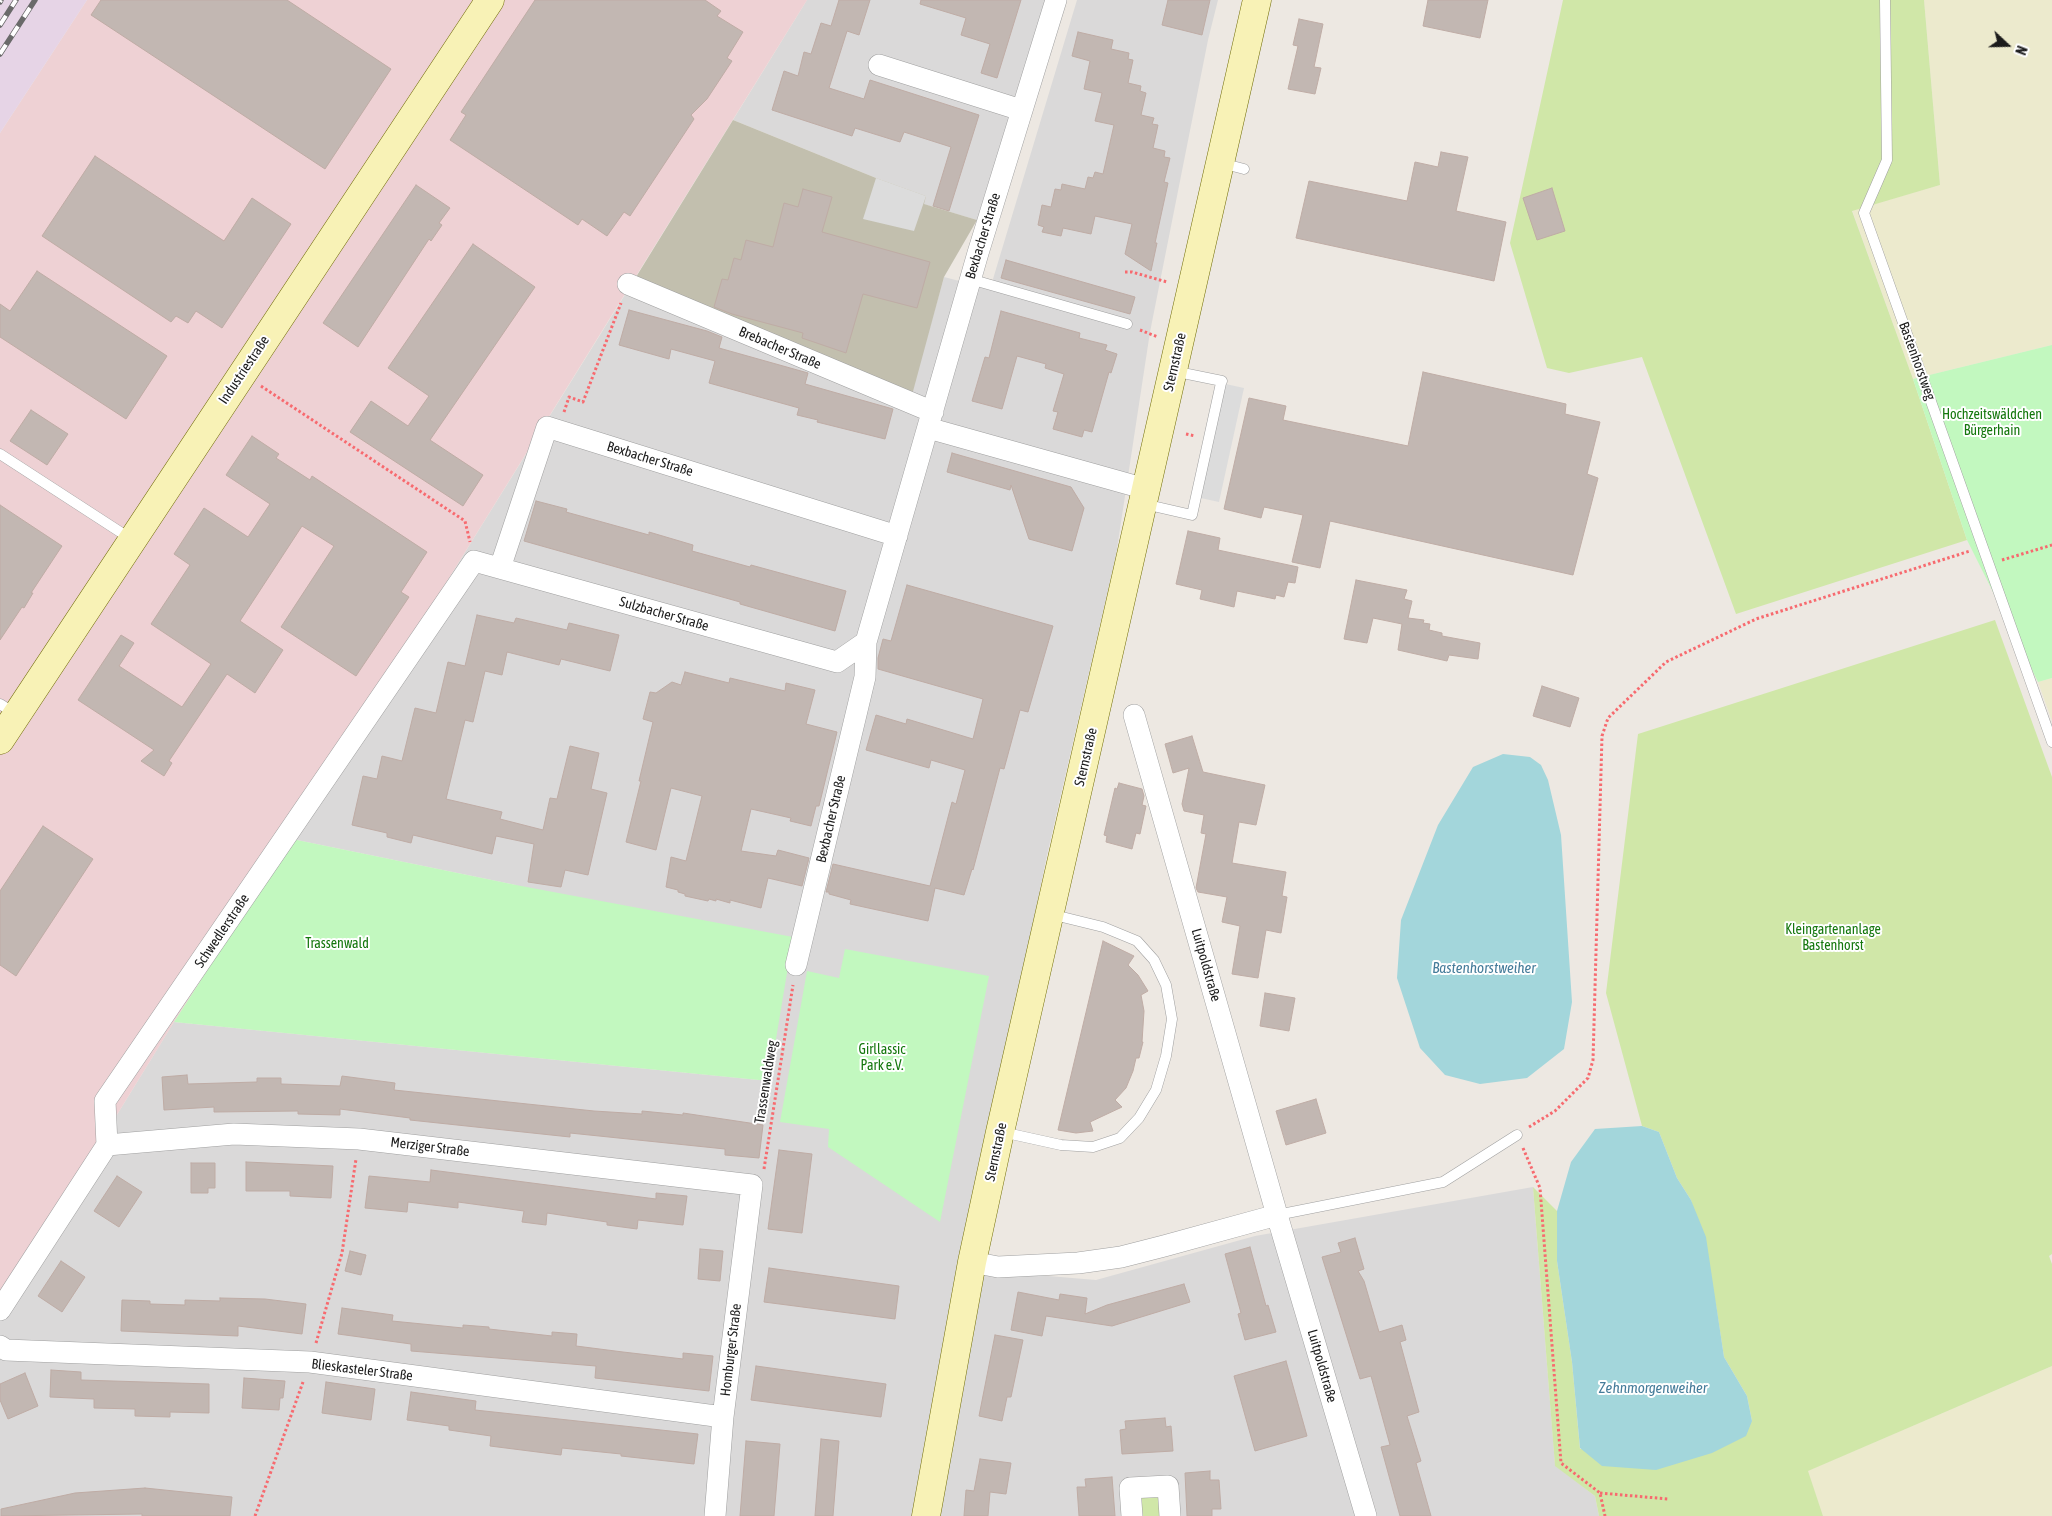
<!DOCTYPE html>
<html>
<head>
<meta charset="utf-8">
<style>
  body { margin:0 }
  #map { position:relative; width:2052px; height:1516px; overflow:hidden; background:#ede8e2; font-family:"Asap Condensed",sans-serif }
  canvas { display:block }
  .north { position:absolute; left:1982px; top:20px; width:50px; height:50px; -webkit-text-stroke:4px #fff; paint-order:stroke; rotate:111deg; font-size:14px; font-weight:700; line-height:20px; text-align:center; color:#1c1c1c }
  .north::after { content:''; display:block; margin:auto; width:18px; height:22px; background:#1c1c1c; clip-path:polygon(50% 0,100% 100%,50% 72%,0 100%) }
</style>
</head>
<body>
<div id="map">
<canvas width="2052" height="1516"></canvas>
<div class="north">N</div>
</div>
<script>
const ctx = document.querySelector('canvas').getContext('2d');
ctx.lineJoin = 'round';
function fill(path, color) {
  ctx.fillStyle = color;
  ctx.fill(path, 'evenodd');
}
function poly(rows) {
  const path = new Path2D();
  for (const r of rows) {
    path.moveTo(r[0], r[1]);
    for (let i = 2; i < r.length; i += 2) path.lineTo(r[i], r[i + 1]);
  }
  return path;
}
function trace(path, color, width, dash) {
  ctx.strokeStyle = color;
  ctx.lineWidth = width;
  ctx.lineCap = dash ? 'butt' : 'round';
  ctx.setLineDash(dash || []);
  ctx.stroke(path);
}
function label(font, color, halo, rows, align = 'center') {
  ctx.font = font + ' "Asap Condensed",sans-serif';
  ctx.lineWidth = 4;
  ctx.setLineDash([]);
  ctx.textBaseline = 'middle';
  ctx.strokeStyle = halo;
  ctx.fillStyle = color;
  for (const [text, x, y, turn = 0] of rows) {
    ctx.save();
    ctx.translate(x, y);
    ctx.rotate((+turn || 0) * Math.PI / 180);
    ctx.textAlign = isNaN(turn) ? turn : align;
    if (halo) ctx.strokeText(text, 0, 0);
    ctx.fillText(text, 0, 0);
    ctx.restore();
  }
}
const residential = poly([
  [807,0,1047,0,977,220,923,204,926,196,876,178,733,120],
  [1077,0,1218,0,1208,40,1150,332,1116,555,1047,855,984,1161,977,1270,1096,1280,1255,1236,1533,1187,1555,1465,1595,1496,1599,1516,0,1516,0,1305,174,1022,769,1081,516,885,292,839,431,607,636,277,911,394,944,277,990,289]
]);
const commercial = poly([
  [87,0,807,0,431,607,292,839,174,1022,0,1305,0,133]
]);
const industrial = poly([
  [0,0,87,0,0,133]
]);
const construction = poly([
  [733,120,876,178,926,196,924,204,977,220,944,277,912,395,636,277]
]);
const farmland = poly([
  [1924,0,2052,0,2052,345,1913,379,1852,210,1940,185],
  [2052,678,2052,721,2038,682],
  [2052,1366,2052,1516,1823,1516,1807,1471]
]);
const grass = poly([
  [1563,0,1924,0,1940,185,1852,211,1913,379,1967,540,1736,614,1642,357,1569,373,1547,368,1510,243],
  [1995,620,2052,777,2052,1254,2049,1256,2052,1264,2052,1366,1808,1471,1823,1516,1599,1516,1595,1496,1555,1466,1533,1187,1557,1211,1557,1261,1572,1362,1580,1449,1752,1421,1747,1396,1724,1357,1716,1305,1691,1200,1677,1178,1659,1132,1642,1126,1606,993,1638,734],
  [1168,1486,1170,1516,1132,1516,1130,1488]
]);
const park = poly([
  [2052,345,2052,678,2038,682,1967,540,1913,379],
  [292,839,516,885,793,937,769,1081,174,1022],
  [845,949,989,976,940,1222,828,1147,829,1129,780,1122,807,971,839,978]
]);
const parking = poly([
  [876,178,926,196,914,231,863,219],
  [1221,383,1244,388,1219,502,1196,497]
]);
const water = poly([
  [1503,754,1530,757,1541,765,1548,780,1561,835,1572,1002,1564,1049,1527,1078,1480,1084,1445,1075,1420,1048,1397,978,1401,920,1438,825,1473,767],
  [1642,1126,1659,1132,1677,1178,1691,1200,1706,1237,1724,1357,1747,1396,1752,1421,1746,1436,1712,1453,1656,1470,1602,1466,1580,1448,1572,1362,1557,1261,1557,1211,1571,1162,1595,1129]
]);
const building = poly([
  [101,0,287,0,391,69,325,169,91,15,101,0],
  [535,0,705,0,721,11,717,16,743,32,727,58,732,61,707,99,691,115,694,119,630,216,624,212,607,236,582,219,578,225,450,140,466,115,461,112,535,0],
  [839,0,870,0,859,35,847,31,829,88,864,99,870,80,979,115,949,211,933,206,951,147,904,132,900,142,855,128,852,136,772,110,784,71,798,76,804,52,811,54,821,23,831,26,839,0],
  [921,0,1021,0,997,78,981,73,990,44,961,35,966,18,920,4,921,0],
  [1168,0,1210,0,1202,35,1162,25,1168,0],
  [1428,0,1488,0,1480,38,1423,26,1428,0],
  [1299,19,1323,24,1314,67,1321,68,1315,94,1288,89,1298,46,1293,45,1299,19],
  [1078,32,1113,40,1111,49,1129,53,1128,59,1133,60,1128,83,1141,86,1140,91,1146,93,1141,115,1154,118,1152,124,1158,125,1153,148,1165,151,1164,157,1170,158,1164,182,1168,183,1155,243,1157,243,1151,271,1125,254,1132,224,1095,216,1091,234,1063,228,1061,236,1042,232,1044,227,1038,225,1042,205,1051,207,1055,189,1061,190,1062,184,1085,189,1088,177,1093,178,1095,172,1103,174,1114,125,1095,121,1102,93,1084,89,1090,61,1072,56,1078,32],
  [1441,152,1468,157,1456,211,1506,222,1494,281,1296,238,1309,181,1407,201,1415,162,1438,167,1441,152],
  [95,156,224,241,252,198,291,224,222,328,196,311,188,323,176,316,171,322,42,236,95,156],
  [416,185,450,208,439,223,442,225,431,241,429,239,358,347,323,323,416,185],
  [1552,188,1565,231,1537,240,1523,198,1552,188],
  [803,189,832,197,822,232,930,262,917,308,863,294,846,353,802,338,803,333,732,314,714,307,722,279,728,280,734,258,741,260,746,240,773,247,784,203,798,207,803,189],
  [473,244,535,287,430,440,483,475,463,506,350,432,371,401,408,426,429,396,388,368,473,244],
  [1006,260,1135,297,1130,314,1001,278,1006,260],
  [37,271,167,356,126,419,0,337,0,304,10,311,37,271],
  [629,310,707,331,722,337,719,348,808,373,805,384,893,409,885,439,817,422,818,420,797,415,799,408,709,383,715,361,671,349,669,359,619,345,629,310],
  [1001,311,1080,333,1079,338,1107,345,1105,350,1117,354,1111,373,1109,372,1092,432,1084,430,1082,437,1053,429,1058,412,1053,411,1064,374,1045,368,1046,364,1017,356,1002,409,972,401,985,357,989,358,1001,311],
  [1423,372,1566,404,1565,414,1600,422,1587,474,1598,478,1573,575,1330,521,1320,568,1292,562,1303,515,1264,507,1261,518,1224,509,1249,398,1286,406,1283,420,1408,446,1423,372],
  [31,410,68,434,47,465,10,441,31,410],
  [252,436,279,454,276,458,310,480,312,476,427,552,401,592,409,597,356,676,281,627,334,546,302,526,240,621,283,650,255,693,227,674,169,761,172,763,164,776,141,761,154,750,78,700,121,635,134,643,119,666,182,707,211,664,151,624,190,565,174,554,204,508,248,537,270,504,226,475,252,436],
  [952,453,1071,487,1084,508,1072,551,1029,539,1011,485,1010,490,947,472,952,453],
  [536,501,567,509,566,512,649,535,649,532,693,545,692,551,750,567,751,565,846,591,835,631,740,604,740,602,524,541,536,501],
  [0,505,62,546,31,593,33,593,24,608,22,607,0,640,0,505],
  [1188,531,1220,538,1218,550,1298,567,1295,583,1288,582,1284,597,1276,595,1275,599,1237,591,1234,607,1200,599,1202,590,1176,584,1188,531],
  [1356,580,1407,590,1404,599,1412,601,1408,618,1424,620,1423,623,1430,624,1429,630,1442,633,1442,636,1480,643,1478,659,1449,655,1447,661,1398,650,1402,624,1373,618,1367,643,1344,639,1356,580],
  [907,585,1053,626,1028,712,1020,710,1004,769,1000,768,973,870,972,869,964,895,935,888,928,921,850,904,851,900,829,894,829,892,826,892,833,864,930,886,952,802,956,804,965,770,931,760,929,768,866,750,876,715,906,724,907,719,973,739,983,699,878,669,878,658,883,639,891,641,907,585],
  [477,615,514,623,516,618,567,630,569,623,619,635,610,671,561,659,559,665,507,652,502,675,485,671,473,722,465,720,446,799,502,812,500,819,543,830,550,798,557,799,570,746,599,753,591,789,607,793,588,875,565,870,561,887,528,882,534,844,496,836,492,854,413,835,411,843,387,837,387,833,352,825,363,776,377,779,382,756,402,761,415,708,436,713,448,662,465,666,477,615],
  [685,672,729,683,730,678,785,691,786,683,815,690,806,724,837,732,819,806,816,806,811,826,790,821,791,818,751,809,741,851,776,856,778,850,809,858,802,886,768,878,761,908,730,900,730,903,716,899,716,901,709,899,708,901,685,896,685,894,678,892,678,890,666,887,671,857,686,861,702,796,671,788,656,850,626,842,641,781,639,781,653,722,643,719,650,692,656,693,672,682,681,685,685,672],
  [1542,686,1579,698,1570,727,1533,716,1542,686],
  [1192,736,1203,772,1265,785,1256,825,1239,822,1232,863,1286,872,1282,896,1287,897,1281,933,1266,930,1258,978,1232,974,1240,926,1222,922,1227,897,1198,892,1196,888,1206,834,1201,833,1204,815,1184,811,1182,804,1189,768,1173,773,1165,744,1192,736],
  [1119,783,1142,789,1144,796,1142,805,1146,806,1140,834,1136,833,1132,849,1106,842,1107,836,1104,835,1115,788,1117,789,1119,783],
  [43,826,93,859,16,976,0,965,0,891,43,826],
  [1103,941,1134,956,1128,965,1138,975,1148,991,1141,995,1144,1011,1142,1042,1143,1042,1139,1058,1136,1058,1133,1071,1126,1088,1115,1100,1122,1107,1090,1122,1093,1131,1076,1133,1058,1130,1103,941],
  [1265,993,1295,998,1289,1031,1260,1026,1265,993],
  [187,1075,188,1084,257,1082,257,1078,281,1078,281,1084,340,1086,342,1076,395,1083,394,1090,594,1111,642,1114,642,1111,683,1115,683,1113,763,1125,759,1158,725,1155,725,1149,570,1133,570,1137,410,1120,410,1118,340,1109,340,1115,298,1114,298,1111,214,1112,214,1107,164,1110,162,1077,187,1075],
  [1316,1099,1326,1133,1286,1145,1276,1111,1316,1099],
  [779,1150,812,1154,802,1233,768,1229,779,1150],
  [246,1162,333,1166,331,1198,290,1196,290,1191,246,1191,246,1162],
  [191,1163,215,1163,215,1188,208,1188,208,1193,191,1193,191,1163],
  [431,1170,656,1199,656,1193,687,1196,683,1225,638,1220,637,1229,607,1225,607,1222,547,1213,546,1225,522,1222,524,1211,458,1202,458,1208,408,1202,407,1212,365,1208,369,1176,430,1182,431,1170],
  [117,1176,142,1192,119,1227,94,1211,117,1176],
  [1355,1238,1364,1269,1358,1271,1364,1281,1379,1332,1402,1325,1406,1340,1400,1342,1419,1412,1407,1416,1421,1461,1416,1463,1431,1516,1400,1516,1381,1447,1390,1445,1371,1376,1360,1379,1322,1257,1341,1252,1338,1243,1355,1238],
  [1250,1247,1266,1306,1268,1305,1276,1332,1245,1340,1238,1314,1241,1313,1225,1254,1250,1247],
  [700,1249,723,1251,720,1281,698,1279,700,1249],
  [350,1251,366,1255,361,1275,345,1271,350,1251],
  [61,1261,85,1277,62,1312,38,1296,61,1261],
  [769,1268,899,1286,895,1319,764,1302,769,1268],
  [1184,1284,1190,1302,1112,1326,1046,1316,1042,1336,1011,1330,1018,1292,1059,1300,1060,1294,1087,1298,1085,1314,1107,1305,1184,1284],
  [220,1298,265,1299,306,1304,302,1334,238,1326,238,1336,121,1331,122,1300,150,1301,150,1304,185,1305,185,1300,220,1301,220,1298],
  [342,1308,393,1315,392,1321,463,1328,463,1325,489,1327,489,1329,552,1336,552,1332,577,1334,576,1346,623,1352,683,1359,683,1353,713,1356,709,1391,595,1378,596,1366,411,1351,411,1344,338,1334,342,1308],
  [995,1335,1023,1340,1011,1397,1007,1397,1002,1421,979,1416,995,1335],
  [1286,1361,1307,1436,1255,1451,1234,1376,1286,1361],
  [756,1366,886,1384,881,1417,751,1400,756,1366],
  [51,1370,81,1372,81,1380,209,1384,209,1413,170,1412,170,1417,135,1416,135,1409,94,1408,94,1399,50,1397,51,1370],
  [25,1373,38,1406,8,1419,0,1400,0,1384,25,1373],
  [244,1378,285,1381,283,1398,280,1398,279,1410,242,1408,244,1378],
  [326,1382,375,1389,371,1420,322,1413,326,1382],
  [411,1392,476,1401,475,1410,698,1434,694,1464,621,1456,621,1454,562,1448,561,1455,490,1446,491,1436,449,1430,449,1426,407,1420,411,1392],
  [1165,1418,1166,1427,1171,1426,1173,1451,1122,1454,1120,1430,1126,1429,1125,1421,1165,1418],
  [821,1439,839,1441,833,1516,815,1516,821,1439],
  [746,1441,780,1444,774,1516,740,1516,746,1441],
  [980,1459,1011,1463,1006,1494,990,1492,988,1516,964,1516,966,1490,974,1491,980,1459],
  [1210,1471,1210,1480,1219,1480,1221,1509,1212,1509,1212,1516,1187,1516,1185,1473,1210,1471],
  [1112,1477,1115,1516,1079,1516,1077,1487,1086,1487,1085,1479,1112,1477],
  [145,1488,232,1497,230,1516,142,1516,142,1514,1,1516,1,1509,75,1493,145,1488]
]);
const path = poly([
  [1125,272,1132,272,1167,282],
  [1140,330,1158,337],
  [261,386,465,521,470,542],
  [564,412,569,397,583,402,621,303],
  [1186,434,1195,436],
  [2002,560,2052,545],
  [1529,1127,1555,1111,1588,1078,1593,1060,1602,736,1608,718,1666,662,1756,619,1970,551],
  [1523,1148,1540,1188,1561,1463,1600,1493,1605,1516],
  [764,1169,793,985],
  [316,1343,342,1253,356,1159],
  [1600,1493,1668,1499],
  [255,1516,303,1382]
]);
const lane = poly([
  [1885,0,1887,160,1864,213,2052,742],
  [1221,163,1244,169],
  [970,279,1127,324],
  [0,454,131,539],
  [1144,504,1192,515,1221,383,1222,381,1173,371],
  [0,704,16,714],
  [1002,1132,1061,1145,1093,1147,1120,1138,1139,1118,1156,1090,1166,1056,1172,1019,1166,985,1154,960,1137,941,1103,927,1050,914],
  [1277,1215,1443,1182,1517,1135]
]);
const street = poly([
  [879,65,1021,110],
  [628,284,933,412],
  [928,428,1146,489],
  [500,568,547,427,897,536],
  [1134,715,1277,1215,1366,1516],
  [796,965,865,677,866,642],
  [107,1145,234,1134,359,1139,752,1185,723,1417,715,1516],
  [972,1262,998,1267,1078,1263,1121,1257,1164,1246,1277,1215],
  [0,1310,107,1145,105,1101,474,561,837,662,866,642,978,253,1056,0],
  [0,1346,6,1350,310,1362,723,1417],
  [1132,1516,1130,1488,1168,1486,1170,1516]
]);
const secondary = poly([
  [0,740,490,0],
  [926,1516,972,1262,1000,1132,1257,0]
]);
const rail = poly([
  [0,2,1,0],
  [0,25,16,0],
  [0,54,35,0]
]);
const streetNames = [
  ["Bexbacher Straße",983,236,-73],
  ["Brebacher Straße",780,348,23],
  ["Bastenhorstweg",1917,361,70],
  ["Sternstraße",1175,362,-77],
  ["Industriestraße",244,370,-56],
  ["Bexbacher Straße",650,459,17],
  ["Sulzbacher Straße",664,614,16],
  ["Sternstraße",1086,757,-77],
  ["Bexbacher Straße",831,819,-77],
  ["Schwedlerstraße",222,931,-56],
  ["Luitpoldstraße",1206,965,74],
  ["Trassenwaldweg",766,1082,-81],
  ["Merziger Straße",430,1147,7],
  ["Sternstraße",996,1152,-78],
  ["Homburger Straße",731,1350,-83],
  ["Luitpoldstraße",1322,1366,74],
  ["Blieskasteler Straße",362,1370,7]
];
const parkNames = [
  ["Hochzeitswäldchen",1992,415],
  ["Bürgerhain",1992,431],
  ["Kleingartenanlage",1833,930],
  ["Bastenhorst",1833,946],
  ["Trassenwald",337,944],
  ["Girllassic",882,1050],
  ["Park e.V.",882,1066]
];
const waterNames = [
  ["Bastenhorstweiher",1484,968],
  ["Zehnmorgenweiher",1653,1388]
];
fill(residential, '#dad9d9');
fill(commercial, '#eed1d4');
fill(industrial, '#e6d4e6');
fill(construction, '#c2bfae');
fill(farmland, '#eceacd');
fill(grass, '#d0e7a8');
fill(park, '#c2f8bf');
fill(parking, '#dcdcdc');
fill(water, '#a3d6db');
fill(building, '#c2b7b2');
trace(building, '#bfaca5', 1);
trace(lane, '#a0a0a0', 11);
trace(street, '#a0a0a0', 22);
trace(secondary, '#706c07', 29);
trace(path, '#f76a6f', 3, [2.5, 2.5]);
trace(lane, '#fff', 10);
trace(street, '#fff', 21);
trace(secondary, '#f8f2b6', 28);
trace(rail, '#6a6a6a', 5.5);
trace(rail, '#fff', 4, [11]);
label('14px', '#1c1c1c', '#fff', streetNames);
label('14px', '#14770d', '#fff', parkNames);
label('italic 15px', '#457c9a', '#fff', waterNames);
</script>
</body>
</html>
